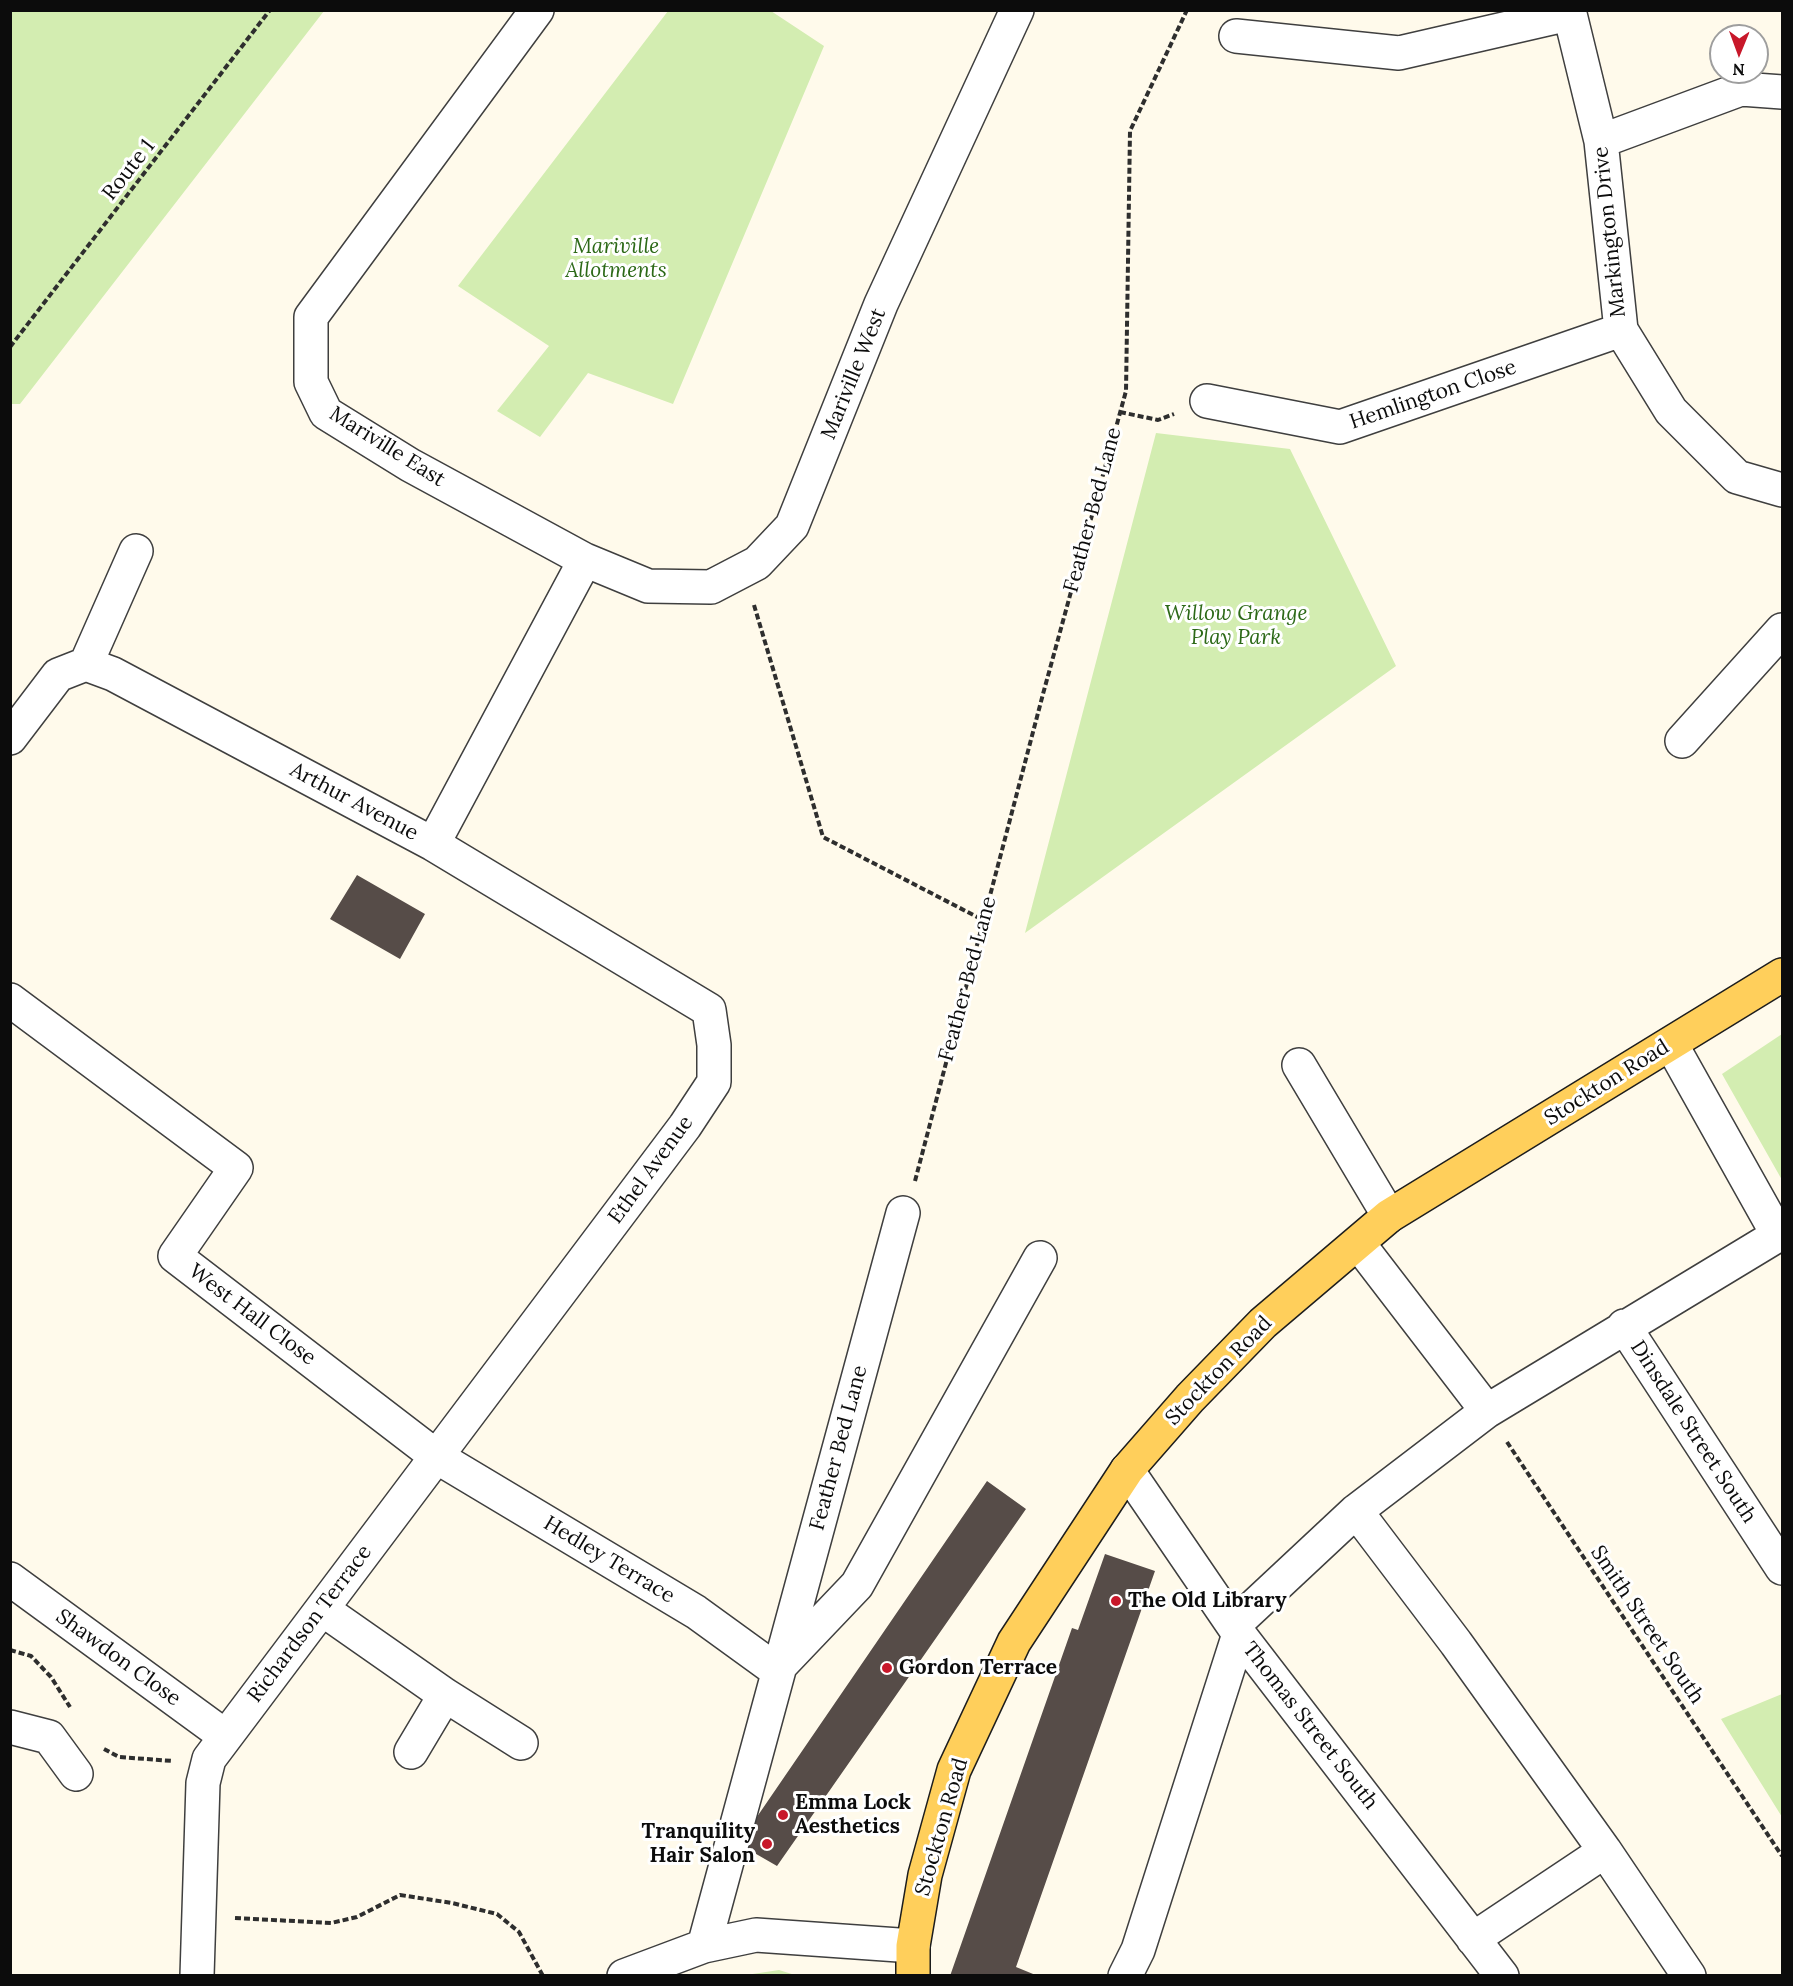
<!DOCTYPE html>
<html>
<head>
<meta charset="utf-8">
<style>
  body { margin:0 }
  #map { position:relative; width:1793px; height:1986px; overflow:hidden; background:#fffaeb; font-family:Lora,serif }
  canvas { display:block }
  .frame { position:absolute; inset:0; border:12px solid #0c0c0c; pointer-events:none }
  .north { position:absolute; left:1709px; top:24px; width:60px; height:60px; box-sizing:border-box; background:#fff; border:2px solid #9e9e9e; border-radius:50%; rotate:181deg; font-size:16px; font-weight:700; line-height:24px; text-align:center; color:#0c0c0c }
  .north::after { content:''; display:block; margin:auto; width:21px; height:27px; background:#c8182a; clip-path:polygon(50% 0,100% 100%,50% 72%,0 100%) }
</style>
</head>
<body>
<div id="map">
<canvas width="1793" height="1986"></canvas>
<div class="frame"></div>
<div class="north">N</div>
</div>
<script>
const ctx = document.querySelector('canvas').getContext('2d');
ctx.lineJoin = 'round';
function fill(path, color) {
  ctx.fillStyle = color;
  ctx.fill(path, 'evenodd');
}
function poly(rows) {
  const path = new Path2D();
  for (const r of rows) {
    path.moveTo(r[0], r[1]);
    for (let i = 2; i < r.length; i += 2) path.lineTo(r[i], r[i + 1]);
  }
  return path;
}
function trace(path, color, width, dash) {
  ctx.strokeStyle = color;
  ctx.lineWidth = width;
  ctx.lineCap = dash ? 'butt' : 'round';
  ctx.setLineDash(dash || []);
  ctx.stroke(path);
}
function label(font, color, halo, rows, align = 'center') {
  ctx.font = font + ' Lora,serif';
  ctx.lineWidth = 6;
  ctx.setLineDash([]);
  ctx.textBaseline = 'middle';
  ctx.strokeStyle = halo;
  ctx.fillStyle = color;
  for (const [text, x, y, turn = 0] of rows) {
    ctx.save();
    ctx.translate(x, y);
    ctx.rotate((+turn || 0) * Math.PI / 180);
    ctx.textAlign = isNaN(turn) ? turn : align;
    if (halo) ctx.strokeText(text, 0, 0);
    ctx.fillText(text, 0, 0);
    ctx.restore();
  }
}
const green = poly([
  [11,10,324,11,20,404,10,404],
  [668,11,771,11,824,46,673,404,588,373,540,437,497,411,549,346,458,286],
  [1156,433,1290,449,1396,666,1025,933],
  [1782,1034,1782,1180,1722,1074],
  [1782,1694,1782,1817,1721,1719],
  [779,1970,795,1975,746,1975]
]);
const building = poly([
  [357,875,425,914,400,959,330,919],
  [987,1481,1026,1509,777,1866,744,1847,750,1827],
  [1105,1554,1155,1571,1016,1967,1038,1976,950,1976,1072,1628,1078,1630]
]);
const path = poly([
  [10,347,270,10],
  [1120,412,1158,420,1174,414],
  [754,605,823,837,983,920],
  [915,1181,1043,694,1126,391,1130,131,1187,10],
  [1507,1442,1782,1856],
  [10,1650,31,1656,51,1677,70,1707],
  [104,1749,119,1757,173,1761],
  [235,1918,331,1923,357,1917,400,1895,452,1903,497,1914,519,1932,543,1976]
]);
const minor = poly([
  [1569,10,1601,141,1621,330,1671,411,1737,477,1782,490],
  [1236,36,1399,53,1569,14],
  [1601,141,1741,89,1782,92],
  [1207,401,1340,427,1621,330],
  [585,560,648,586,711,587,757,563,792,526,881,304,1017,10],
  [86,664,136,551],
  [10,738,58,675,86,664,113,674,433,844,709,1010,714,1045,714,1082,685,1126,209,1759,203,1783,197,1976],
  [1682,741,1782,630],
  [433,844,585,560,410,465,326,413,311,382,311,317,537,10],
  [10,1000,236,1168,175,1256,437,1457,696,1612,776,1670,857,1585,1040,1258],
  [1299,1065,1389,1216],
  [1358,1243,1487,1411],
  [1624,1326,1782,1568],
  [1127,1470,1239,1634,1502,1976],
  [1356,1511,1456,1643,1605,1851,1689,1976],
  [10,1579,225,1736],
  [322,1609,445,1695,521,1743],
  [1234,1625,1356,1511,1487,1411,1778,1235,1671,1044],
  [10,1727,49,1737,76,1774],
  [411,1752,445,1695],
  [1473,1939,1605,1851],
  [704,1946,903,1213],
  [624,1976,704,1946,756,1935,913,1946],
  [1125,1976,1138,1950,1239,1634]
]);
const major = poly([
  [913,1976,913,1946,925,1875,954,1770,1014,1642,1127,1470,1190,1398,1263,1323,1389,1216,1782,975]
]);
const markers = [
  [1116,1601,6,"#c8182a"],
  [887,1668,6,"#c8182a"],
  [783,1815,6,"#c8182a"],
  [767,1844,6,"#c8182a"]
];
const streetNames = [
  ["Route 1",129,170,-52],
  ["Markington Drive",1610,232,-96],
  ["Mariville West",854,374,-68],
  ["Hemlington Close",1433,395,-19],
  ["Mariville East",387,447,32],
  ["Feather Bed Lane",1093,510,-75],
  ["Arthur Avenue",354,802,28],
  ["Feather Bed Lane",968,979,-75],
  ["Stockton Road",1607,1083,-32],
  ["Ethel Avenue",651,1170,-54],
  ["West Hall Close",252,1315,37],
  ["Stockton Road",1219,1371,-46],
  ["Dinsdale Street South",1693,1432,57],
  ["Feather Bed Lane",839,1448,-75],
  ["Hedley Terrace",609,1560,31],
  ["Richardson Terrace",310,1624,-53],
  ["Smith Street South",1647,1625,56],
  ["Shawdon Close",118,1658,36],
  ["Thomas Street South",1310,1726,52],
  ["Stockton Road",942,1827,-74]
];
const parkNames = [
  ["Mariville",616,247],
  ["Allotments",616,271],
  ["Willow Grange",1236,614],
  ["Play Park",1236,638]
];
const poiNames = [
  ["The Old Library",1128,1601],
  ["Gordon Terrace",899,1668],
  ["Emma Lock",795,1803],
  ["Aesthetics",795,1827],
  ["Tranquility",755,1832,"right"],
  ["Hair Salon",755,1856,"right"]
];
fill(green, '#d3edb1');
fill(building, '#564c48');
trace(minor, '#3f3f3f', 36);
trace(major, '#1d1d1d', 36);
trace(path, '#2e2e2e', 4, [6, 3]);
trace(minor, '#fff', 33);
trace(major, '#ffcf5b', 33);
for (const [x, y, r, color] of markers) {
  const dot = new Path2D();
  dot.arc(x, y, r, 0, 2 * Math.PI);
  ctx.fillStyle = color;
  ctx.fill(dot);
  trace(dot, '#fff', 2);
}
label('21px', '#0c0c0c', '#fff', streetNames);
label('italic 21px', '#2c6917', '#fff', parkNames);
label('bold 21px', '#0c0c0c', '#fff', poiNames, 'left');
</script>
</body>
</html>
